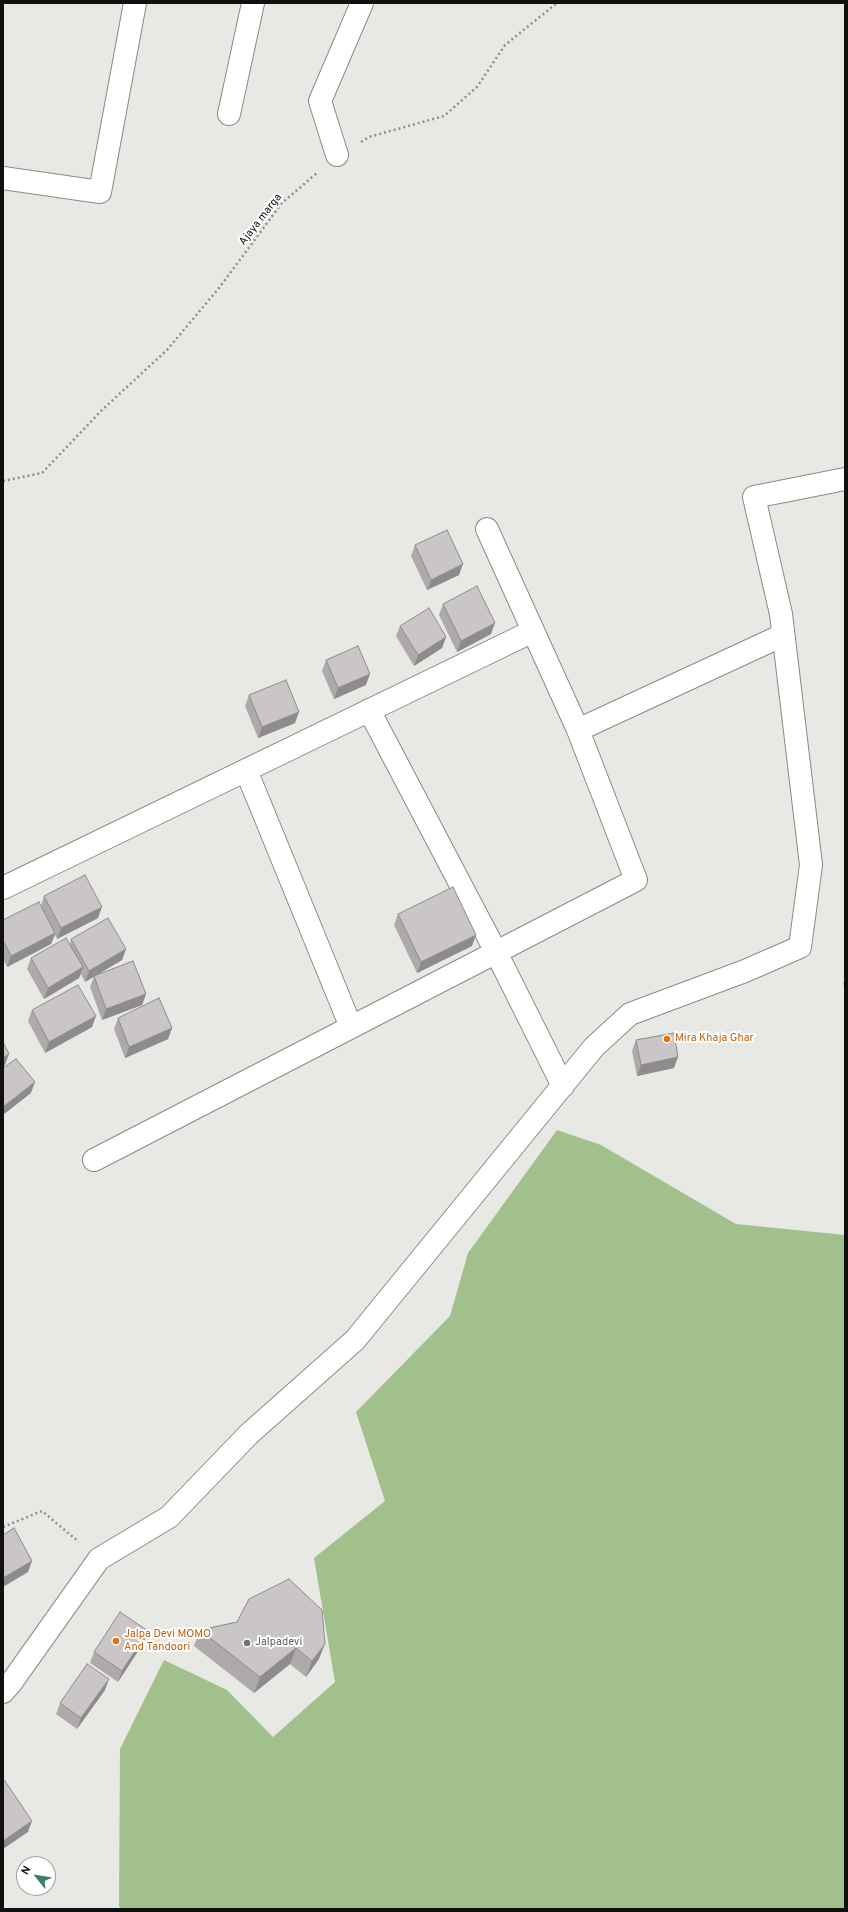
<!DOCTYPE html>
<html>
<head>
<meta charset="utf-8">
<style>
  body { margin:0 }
  #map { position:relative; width:848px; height:1912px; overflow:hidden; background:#e8e8e5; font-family:Overpass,sans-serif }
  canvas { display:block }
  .frame { position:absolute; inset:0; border:4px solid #10100f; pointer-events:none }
  .north { position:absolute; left:16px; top:1856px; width:40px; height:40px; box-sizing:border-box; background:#fff; border:1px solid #9f9f9f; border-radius:50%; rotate:300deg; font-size:11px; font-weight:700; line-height:16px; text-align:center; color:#10100f }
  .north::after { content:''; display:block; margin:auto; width:14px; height:18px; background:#3b7d6e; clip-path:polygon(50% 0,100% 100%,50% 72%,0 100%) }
</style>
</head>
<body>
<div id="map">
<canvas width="848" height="1912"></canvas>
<div class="frame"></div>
<div class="north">N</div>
</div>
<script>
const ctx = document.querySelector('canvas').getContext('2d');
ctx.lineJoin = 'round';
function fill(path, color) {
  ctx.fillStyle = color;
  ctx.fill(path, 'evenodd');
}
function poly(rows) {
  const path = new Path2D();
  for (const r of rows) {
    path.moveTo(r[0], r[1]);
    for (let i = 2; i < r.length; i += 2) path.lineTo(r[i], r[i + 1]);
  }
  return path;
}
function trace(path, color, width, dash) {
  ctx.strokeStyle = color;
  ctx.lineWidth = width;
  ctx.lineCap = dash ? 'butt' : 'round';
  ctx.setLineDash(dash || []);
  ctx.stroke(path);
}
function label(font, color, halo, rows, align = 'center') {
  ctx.font = font + ' Overpass,sans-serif';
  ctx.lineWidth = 4;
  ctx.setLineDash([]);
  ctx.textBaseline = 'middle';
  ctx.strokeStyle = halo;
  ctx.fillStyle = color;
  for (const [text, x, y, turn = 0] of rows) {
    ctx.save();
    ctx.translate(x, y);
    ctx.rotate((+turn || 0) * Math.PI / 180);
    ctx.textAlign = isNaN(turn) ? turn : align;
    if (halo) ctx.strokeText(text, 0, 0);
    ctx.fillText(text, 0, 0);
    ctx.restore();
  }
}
const green = poly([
  [557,1130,601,1145,736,1224,845,1235,845,1909,121,1909,119,1906,120,1749,164,1660,227,1690,273,1737,335,1682,314,1558,385,1501,356,1412,450,1316,468,1253]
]);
const path = poly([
  [361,142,369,137,444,116,477,87,505,45,557,3],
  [3,481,42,473,102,410,167,350,219,288,282,203,318,172],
  [3,1527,42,1511,79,1542]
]);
const minor = poly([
  [229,114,253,3],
  [337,155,320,101,362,3],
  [3,178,100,192,135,3],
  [487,529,578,730],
  [369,710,496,952,563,1086],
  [246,770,351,1027],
  [3,888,533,631],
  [94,1160,636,880,578,730,783,635],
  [3,1692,11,1683,99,1559,169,1517,249,1434,355,1340,594,1047,630,1014,745,971,800,947,811,865,781,614,754,497,845,479]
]);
const wall = poly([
  [415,545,459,575,427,590,411,556],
  [443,604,491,634,457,652,439,615],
  [400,626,446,637,442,648,414,666,396,636],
  [326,660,366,685,334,699,322,671],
  [249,695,295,723,258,738,245,706],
  [44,896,98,918,57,939,55,935,51,944,7,967,3,959,3,920,41,906],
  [398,914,472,946,417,973,394,925],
  [71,939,126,949,122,960,96,975,146,994,142,1005,102,1020,90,987,94,977,85,982,81,974,79,978,44,999,27,969,31,958,70,944],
  [845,979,845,987,843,984],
  [32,1010,92,1027,45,1053,28,1021],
  [118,1018,172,1028,168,1039,125,1058,114,1029],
  [636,1040,674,1068,637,1076,632,1051],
  [249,1599,319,1659,306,1677,290,1664,254,1693,194,1646,200,1630,237,1622],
  [144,1642,118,1682,90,1663,94,1652],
  [105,1690,77,1729,56,1714,60,1703]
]);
const shadedWall = poly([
  [463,564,459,575,427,590,431,580],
  [495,623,491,634,457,652,461,641],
  [446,637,442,648,414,666,418,655],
  [370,674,366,685,334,699,338,688],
  [299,712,295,723,258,738,262,727],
  [102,907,98,918,57,939,61,928],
  [55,933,51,944,7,967,11,956],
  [476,935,472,946,417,973,421,962],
  [126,949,122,960,85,982,89,971],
  [83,967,79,978,44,999,48,988],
  [146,994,142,1005,102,1020,106,1009],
  [96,1016,92,1027,45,1053,49,1042],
  [172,1028,168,1039,125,1058,129,1047],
  [9,1054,5,1065,3,1067,3,1058],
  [678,1057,674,1068,637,1076,641,1065],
  [35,1082,31,1093,3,1115,3,1107],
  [32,1561,28,1572,3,1587,3,1578],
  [148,1631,144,1642,118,1682,122,1671],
  [325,1644,319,1659,306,1677,312,1661],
  [296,1648,290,1664,254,1693,260,1677],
  [109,1679,105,1690,77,1729,81,1718],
  [32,1821,28,1832,3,1849,3,1841]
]);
const building = poly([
  [447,530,463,564,431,580,415,545,447,530],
  [477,586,495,623,461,641,443,604,477,586],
  [429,608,446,637,418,655,400,626,429,608],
  [358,646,370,674,338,688,326,660,358,646],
  [286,680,299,712,262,727,249,695,286,680],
  [85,875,102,907,61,928,44,896,85,875],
  [453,887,476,935,421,962,398,914,453,887],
  [39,902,55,933,11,956,3,940,3,920,39,902],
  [108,918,126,949,89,971,71,939,108,918],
  [66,938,83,967,48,988,31,958,66,938],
  [133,961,146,994,106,1009,94,976,133,961],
  [78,985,96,1016,49,1042,32,1010,78,985],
  [159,998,172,1028,129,1047,118,1018,159,998],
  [674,1033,678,1057,641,1065,636,1040,674,1033],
  [3,1042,9,1054,3,1058,3,1042],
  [16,1059,35,1082,3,1107,3,1068,16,1059],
  [14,1528,32,1561,3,1578,3,1535,14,1528],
  [289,1579,322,1610,325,1644,312,1661,296,1648,260,1677,200,1630,237,1622,249,1599,289,1579],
  [120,1612,148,1631,122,1671,94,1652,120,1612],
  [87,1664,109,1679,81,1718,60,1703,87,1664],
  [5,1781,32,1821,3,1841,3,1782,5,1781]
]);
const markers = [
  [667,1039,4,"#e8710a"],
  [116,1641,4,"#e8710a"],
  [247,1643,4,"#6b7280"]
];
const streetNames = [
  ["Ajaya marga",261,220,-52]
];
const foodNames = [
  ["Mira Khaja Ghar",675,1039],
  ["Jalpa Devi MOMO",124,1635],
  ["And Tandoori",124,1648]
];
const worshipNames = [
  ["Jalpadevi",255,1643]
];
fill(green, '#a1c08c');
trace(minor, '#8b8a87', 24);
trace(path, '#8e8e8c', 2.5, [2, 3]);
trace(minor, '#fff', 22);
fill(wall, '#aeaaac');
fill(shadedWall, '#8d8b8c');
fill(building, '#cac6c8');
trace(building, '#8d8b8c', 1);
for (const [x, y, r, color] of markers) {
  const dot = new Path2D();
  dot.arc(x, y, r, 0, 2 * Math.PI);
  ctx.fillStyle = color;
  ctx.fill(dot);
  trace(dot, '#fff', 1.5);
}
label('11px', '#10100f', '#fff', streetNames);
label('11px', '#c56008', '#fff', foodNames, 'left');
label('11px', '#5b616d', '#fff', worshipNames, 'left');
</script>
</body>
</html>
